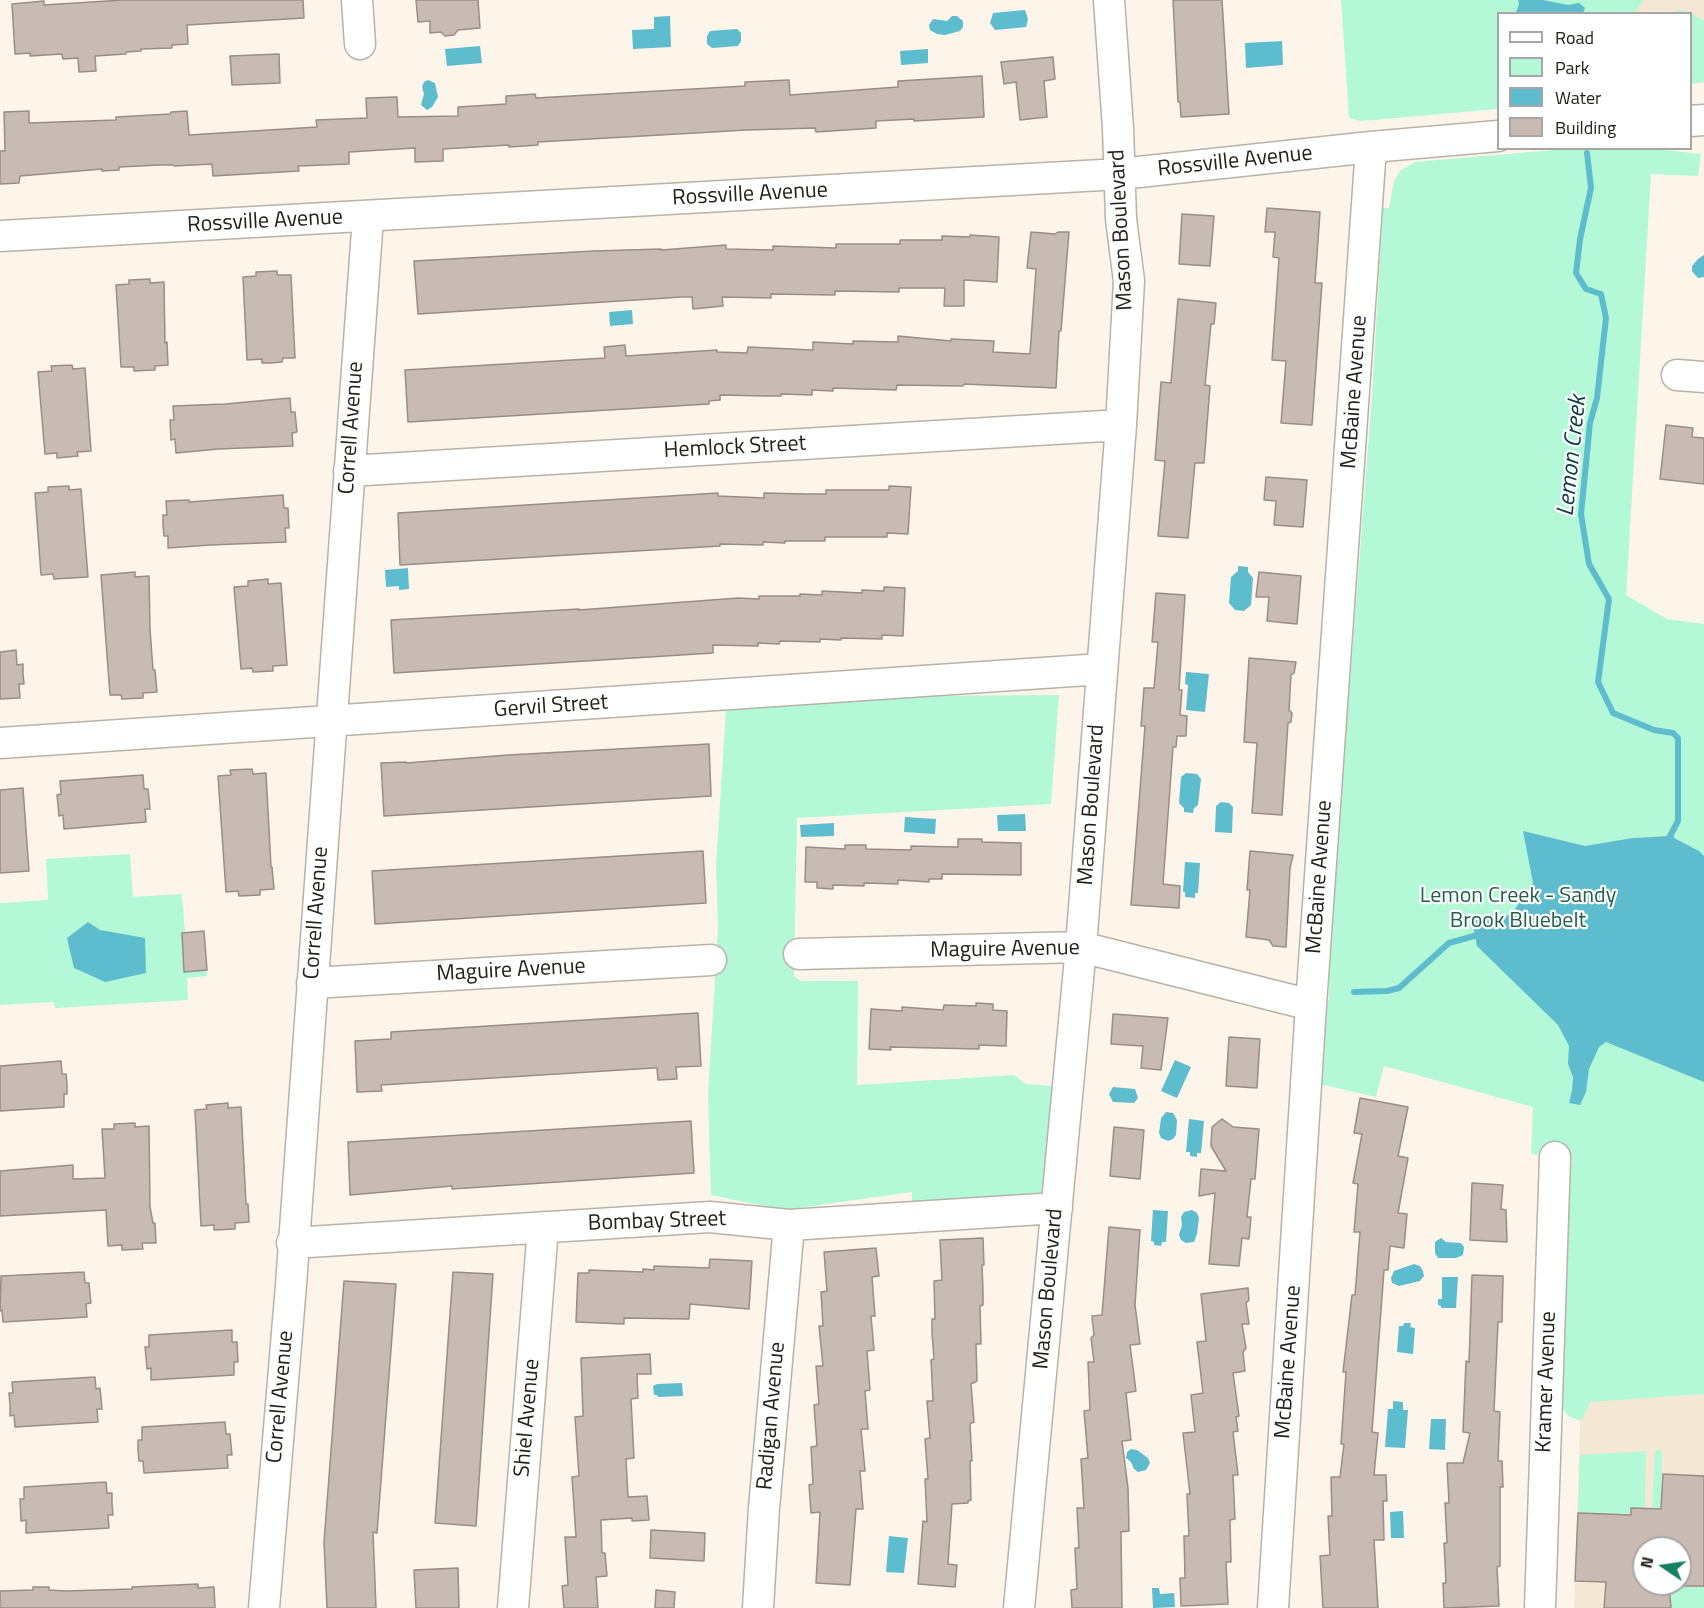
<!DOCTYPE html>
<html>
<head>
<meta charset="utf-8">
<style>
  body { margin:0 }
  #map { position:relative; width:1704px; height:1608px; overflow:hidden; background:#fdf5e9; font-family:"Titillium Web",sans-serif }
  canvas { display:block }
  .legend { position:absolute; left:1497px; top:12px; width:195px; height:138px; box-sizing:border-box; background:#fff; border:2px solid #a7a6a4; margin:0; padding:8px 10px; list-style:none; font-size:18px; color:#23211c }
  .legend li { display:flex; align-items:center; gap:12px; height:30px }
  .legend b { width:30px; border:2px solid #a7a6a4 }
  .north { position:absolute; left:1632px; top:1536px; width:60px; height:60px; box-sizing:border-box; background:#fff; border:2px solid #a7a6a4; border-radius:50%; rotate:283deg; font-size:16px; font-weight:700; line-height:24px; text-align:center; color:#23211c }
  .north::after { content:''; display:block; margin:auto; width:21px; height:27px; background:#14825f; clip-path:polygon(50% 0,100% 100%,50% 72%,0 100%) }
</style>
</head>
<body>
<div id="map">
<canvas width="1704" height="1608"></canvas>
<ul class="legend">
<li><b style="height:8px;background:#fff"></b>Road</li>
<li><b style="height:16px;background:#b3f9d7"></b>Park</li>
<li><b style="height:16px;background:#5dbcce"></b>Water</li>
<li><b style="height:16px;background:#c9bbb4"></b>Building</li>
</ul>
<div class="north">N</div>
</div>
<script>
const ctx = document.querySelector('canvas').getContext('2d');
ctx.lineJoin = 'round';
function fill(path, color) {
  ctx.fillStyle = color;
  ctx.fill(path, 'evenodd');
}
function poly(rows) {
  const path = new Path2D();
  for (const r of rows) {
    path.moveTo(r[0], r[1]);
    for (let i = 2; i < r.length; i += 2) path.lineTo(r[i], r[i + 1]);
  }
  return path;
}
function trace(path, color, width, dash) {
  ctx.strokeStyle = color;
  ctx.lineWidth = width;
  ctx.lineCap = dash ? 'butt' : 'round';
  ctx.setLineDash(dash || []);
  ctx.stroke(path);
}
function label(font, color, halo, rows, align = 'center') {
  ctx.font = font + ' "Titillium Web",sans-serif';
  ctx.lineWidth = 4.5;
  ctx.setLineDash([]);
  ctx.textBaseline = 'middle';
  ctx.strokeStyle = halo;
  ctx.fillStyle = color;
  for (const [text, x, y, turn = 0] of rows) {
    ctx.save();
    ctx.translate(x, y);
    ctx.rotate((+turn || 0) * Math.PI / 180);
    ctx.textAlign = isNaN(turn) ? turn : align;
    if (halo) ctx.strokeText(text, 0, 0);
    ctx.fillText(text, 0, 0);
    ctx.restore();
  }
}
const built = poly([
  [1612,0,1704,0,1704,82,1691,84,1690,14,1612,14],
  [1704,1394,1704,1608,1574,1608,1581,1402],
  [1644,1548,1680,1548,1680,1584,1644,1584]
]);
const green = poly([
  [1341,0,1644,0,1634,13,1498,14,1498,109,1361,121,1349,118],
  [1678,10,1690,12,1704,21,1704,82,1691,84,1690,14,1670,13],
  [1578,148,1656,149,1701,154,1698,176,1651,174,1626,595,1667,619,1704,624,1704,1394,1590,1402,1581,1421,1568,1416,1560,1405,1568,1180,1572,1160,1531,1154,1533,1107,1384,1066,1376,1097,1315,1083,1322,1026,1329,998,1330,940,1372,396,1383,208,1389,208,1394,181,1400,171,1415,162],
  [1059,695,1051,804,797,818,794,976,801,981,858,981,857,1085,1014,1075,1026,1084,1053,1086,1047,1192,912,1205,912,1192,784,1210,711,1195,708,1094,718,928,716,865,726,710,912,696],
  [130,854,133,897,182,894,185,932,204,931,207,976,187,978,188,1000,55,1008,54,1002,0,1005,0,903,48,900,46,859],
  [1655,1450,1662,1450,1661,1515,1652,1509],
  [1646,1451,1645,1509,1631,1508,1631,1515,1578,1513,1580,1455],
  [1660,1585,1704,1586,1704,1608,1671,1608]
]);
const water = poly([
  [1518,0,1543,0,1568,5,1579,3,1585,8,1583,13,1516,13,1519,4],
  [1025,10,1028,19,1026,27,995,30,990,23,993,13],
  [670,16,671,47,633,49,632,30,654,29,654,17],
  [952,16,957,16,963,21,963,27,960,31,945,35,937,34,930,30,929,25,933,19,947,21],
  [737,29,741,33,741,41,738,46,712,48,707,44,707,36,710,31],
  [1282,41,1283,65,1246,68,1245,43],
  [480,46,482,63,447,66,445,49],
  [928,49,928,63,901,65,900,51],
  [428,80,435,83,438,97,432,107,427,110,421,105,424,94,422,87,424,82],
  [1704,255,1704,277,1698,278,1692,271,1692,266,1698,259],
  [632,310,633,324,610,326,609,312],
  [1238,566,1248,567,1248,572,1253,578,1251,605,1244,611,1235,610,1229,603,1231,577,1238,571],
  [408,568,409,589,399,590,399,586,386,587,385,570],
  [1186,672,1209,674,1205,712,1186,710,1188,685,1185,684],
  [1186,773,1197,774,1201,779,1198,805,1194,808,1193,813,1184,812,1184,808,1179,803,1181,777],
  [1221,802,1229,803,1233,807,1232,833,1215,832,1216,806],
  [1025,814,1026,831,998,831,997,815],
  [905,817,936,819,935,834,904,832],
  [834,823,834,836,801,837,800,825],
  [1523,831,1585,846,1633,838,1670,836,1699,851,1704,856,1704,1082,1606,1042,1599,1047,1589,1069,1586,1092,1580,1105,1569,1103,1572,1091,1573,1077,1568,1064,1569,1046,1558,1025,1477,946,1472,919,1511,915,1533,883],
  [1185,862,1200,863,1198,893,1195,893,1195,898,1185,897,1185,892,1183,892],
  [88,922,100,930,145,938,146,973,105,982,74,968,67,938],
  [1175,1060,1191,1067,1177,1098,1161,1091],
  [1113,1087,1135,1089,1138,1098,1134,1103,1113,1102,1109,1094],
  [1166,1112,1173,1113,1177,1120,1176,1135,1173,1139,1168,1141,1161,1138,1159,1133,1161,1118],
  [1189,1119,1204,1121,1201,1153,1197,1153,1197,1157,1190,1156,1190,1152,1186,1152],
  [1153,1210,1168,1211,1166,1242,1162,1242,1161,1246,1154,1245,1154,1242,1151,1241],
  [1192,1210,1197,1213,1199,1218,1197,1234,1194,1242,1186,1243,1181,1240,1179,1235,1182,1225,1181,1217,1184,1212],
  [1441,1238,1446,1242,1461,1243,1464,1247,1463,1255,1456,1258,1438,1258,1435,1253,1435,1242],
  [1414,1264,1420,1266,1423,1271,1424,1276,1420,1281,1399,1286,1392,1283,1391,1278,1394,1271],
  [1442,1277,1458,1277,1456,1308,1441,1308,1441,1306,1438,1305,1438,1299,1442,1299],
  [1404,1323,1411,1323,1410,1327,1415,1328,1413,1354,1397,1352,1399,1326,1403,1326],
  [682,1383,683,1396,658,1397,657,1395,654,1395,653,1386,657,1384],
  [1393,1401,1403,1402,1403,1410,1408,1410,1405,1448,1385,1447,1388,1409,1393,1409],
  [1431,1419,1446,1419,1445,1450,1429,1449],
  [1131,1449,1137,1450,1148,1458,1150,1463,1146,1470,1138,1472,1134,1469,1131,1462,1126,1458,1127,1452],
  [1403,1511,1404,1538,1391,1538,1390,1512],
  [889,1536,908,1538,904,1573,886,1572],
  [1152,1588,1159,1588,1160,1594,1174,1593,1175,1607,1153,1608]
]);
const stream = poly([
  [1587,153,1591,188,1580,239,1576,273,1586,289,1601,294,1606,318,1597,398,1590,423,1581,514,1589,564,1609,599,1598,682,1613,713,1654,730,1673,733,1678,738,1678,821,1670,836,1673,841],
  [1354,992,1387,991,1399,988,1449,943,1481,934]
]);
const building = poly([
  [123,0,303,0,304,18,187,25,188,44,172,45,172,48,141,49,141,51,126,52,126,54,95,56,96,71,79,72,78,58,63,59,62,54,30,56,30,53,15,54,12,4,44,1,44,5,123,0],
  [416,0,478,0,480,28,458,30,454,35,445,36,441,32,430,33,430,21,418,22,416,0],
  [1173,0,1222,0,1229,114,1181,117,1180,102,1178,102,1173,0],
  [279,54,280,83,232,85,230,56,279,54],
  [1053,57,1055,79,1044,81,1047,117,1020,120,1016,82,1004,84,1001,62,1053,57],
  [982,76,984,117,914,121,914,119,876,121,876,128,816,132,815,128,747,130,538,142,538,145,524,146,509,147,509,145,443,149,443,161,415,162,415,148,349,152,349,164,298,166,299,171,213,176,212,164,174,166,173,165,159,165,119,167,119,170,102,171,102,169,20,176,19,183,0,184,0,151,5,151,4,112,29,111,29,123,116,120,116,117,170,114,171,112,187,111,189,135,317,127,316,120,367,118,366,98,397,97,398,117,458,116,458,107,506,104,506,96,535,94,536,98,745,86,745,82,789,80,790,95,898,87,898,81,982,76],
  [1267,208,1320,212,1315,283,1322,283,1312,425,1281,423,1286,361,1272,360,1279,258,1273,257,1275,232,1265,232,1267,208],
  [1182,214,1214,216,1210,266,1179,264,1182,214],
  [1031,232,1055,234,1058,232,1069,232,1061,331,1059,331,1056,388,964,384,963,386,897,385,896,390,833,388,833,391,812,390,812,395,781,394,781,396,766,396,720,395,720,400,709,401,709,404,408,422,405,370,605,358,604,347,625,345,626,356,717,350,717,352,747,353,748,347,813,350,813,342,853,344,853,341,898,342,898,336,951,341,951,339,994,341,993,352,1030,354,1036,269,1027,268,1031,232],
  [970,235,999,237,997,282,964,280,964,306,944,306,945,288,899,288,899,292,835,291,835,295,771,294,771,298,722,297,723,306,693,309,692,297,682,297,418,314,414,261,594,251,661,249,661,250,726,245,726,249,773,250,773,246,836,248,836,244,900,244,900,240,942,240,942,236,970,237,970,235],
  [277,271,277,275,291,275,295,358,283,358,282,362,271,363,262,363,262,359,247,360,243,277,256,276,256,272,277,271],
  [150,279,150,283,164,282,165,343,167,342,168,365,155,366,155,370,134,371,134,367,121,367,116,285,129,284,129,280,150,279],
  [1178,299,1216,303,1214,324,1211,324,1205,385,1210,386,1204,463,1195,463,1188,538,1158,536,1165,461,1155,460,1161,382,1171,383,1178,299],
  [72,365,73,369,85,368,91,451,77,452,78,456,57,458,57,453,45,454,38,372,52,371,51,366,72,365],
  [290,398,291,412,295,412,297,432,292,433,293,446,218,449,176,453,175,439,171,440,170,420,174,420,173,406,225,404,290,398],
  [1666,425,1693,428,1692,437,1704,438,1704,484,1660,479,1666,425],
  [1266,477,1307,480,1303,527,1274,525,1276,501,1264,500,1266,477],
  [69,486,69,490,81,489,88,577,54,579,53,574,41,575,35,493,48,492,48,487,69,486],
  [889,486,911,487,908,534,887,533,887,537,825,537,825,541,785,541,785,543,763,542,763,545,720,544,720,546,400,565,398,513,718,493,718,496,764,498,764,493,805,494,826,494,826,490,889,490,889,486],
  [283,495,284,508,288,508,289,528,285,528,286,542,210,545,168,548,168,536,164,536,163,525,163,515,167,515,166,501,189,500,189,502,283,495],
  [135,572,135,577,149,576,150,629,153,670,155,670,157,692,143,693,143,698,122,699,121,695,110,695,101,575,135,572],
  [1259,572,1301,576,1297,624,1267,621,1269,597,1256,597,1259,572],
  [268,579,268,584,281,583,287,665,273,666,273,671,253,672,252,668,241,669,234,587,248,586,248,581,268,579],
  [884,587,905,588,903,636,882,635,882,639,841,638,841,640,820,639,820,642,780,641,779,644,758,643,758,646,713,645,713,653,394,673,391,620,579,609,579,610,738,598,759,599,759,596,800,596,800,594,822,595,822,591,862,593,862,590,884,591,884,587],
  [1156,593,1185,595,1179,690,1182,690,1180,715,1187,716,1186,736,1177,736,1176,747,1173,747,1163,884,1180,886,1179,908,1131,905,1145,726,1141,726,1144,688,1154,688,1158,642,1152,642,1156,593],
  [16,650,17,665,23,664,23,674,24,684,19,684,20,698,0,699,0,652,16,650],
  [1249,658,1296,662,1294,673,1291,675,1289,710,1292,713,1291,722,1288,723,1282,815,1252,813,1257,743,1244,742,1249,658],
  [709,744,711,796,384,816,381,763,406,762,406,763,508,755,709,744],
  [252,769,253,774,266,773,271,867,272,867,274,889,260,890,260,895,239,896,238,891,226,892,218,776,231,775,230,770,252,769],
  [143,775,144,789,148,789,150,809,145,809,146,822,64,829,63,815,59,816,58,805,57,795,61,794,60,781,143,775],
  [23,788,29,871,0,873,0,790,23,788],
  [958,839,982,839,982,842,1021,843,1021,875,942,874,942,879,929,879,929,882,898,880,898,884,864,883,864,886,833,885,833,889,817,888,817,882,805,882,806,847,845,849,845,845,866,845,866,849,911,850,911,846,958,847,958,839],
  [703,851,706,903,375,924,372,871,703,851],
  [1250,851,1293,855,1290,868,1286,947,1273,946,1269,940,1246,937,1250,890,1247,890,1250,851],
  [204,931,207,970,184,972,182,933,204,931],
  [976,1003,993,1004,993,1010,1007,1011,1006,1046,979,1045,979,1049,890,1047,891,1050,869,1049,871,1009,902,1011,902,1007,943,1010,944,1005,976,1006,976,1003],
  [698,1013,701,1066,676,1067,677,1079,658,1080,657,1068,653,1068,381,1085,382,1091,357,1092,355,1041,391,1039,391,1032,698,1013],
  [1113,1014,1168,1018,1161,1070,1141,1068,1143,1046,1111,1044,1113,1014],
  [1229,1037,1260,1039,1257,1088,1226,1086,1229,1037],
  [61,1061,62,1074,66,1074,67,1084,67,1094,64,1094,64,1107,0,1111,0,1066,61,1061],
  [1360,1098,1408,1107,1398,1156,1408,1158,1398,1213,1407,1214,1404,1248,1390,1246,1388,1270,1384,1270,1372,1432,1378,1433,1374,1475,1386,1475,1387,1501,1383,1501,1384,1540,1374,1540,1378,1608,1323,1608,1320,1556,1330,1555,1328,1516,1332,1516,1331,1477,1340,1477,1344,1444,1341,1444,1346,1372,1343,1372,1352,1295,1355,1295,1360,1232,1354,1232,1358,1184,1353,1183,1362,1134,1354,1133,1360,1098],
  [228,1103,228,1108,241,1107,246,1204,248,1204,249,1222,235,1223,235,1229,214,1230,214,1225,201,1226,195,1110,207,1109,206,1105,228,1103],
  [1222,1119,1233,1127,1259,1129,1255,1179,1251,1179,1247,1217,1251,1217,1249,1239,1242,1238,1239,1266,1209,1264,1215,1193,1199,1196,1201,1169,1226,1171,1211,1146,1212,1127,1222,1119],
  [691,1121,694,1173,452,1189,452,1186,350,1195,348,1142,691,1121],
  [135,1123,135,1127,149,1126,150,1207,153,1223,155,1223,156,1243,142,1243,143,1249,122,1250,122,1245,108,1246,106,1210,0,1216,0,1171,73,1165,73,1179,105,1178,102,1129,114,1129,114,1124,135,1123],
  [1114,1127,1144,1130,1140,1179,1110,1176,1114,1127],
  [1472,1183,1503,1185,1501,1209,1506,1210,1507,1242,1470,1240,1472,1183],
  [1109,1227,1140,1230,1135,1305,1140,1344,1130,1345,1136,1391,1126,1393,1131,1440,1122,1441,1128,1488,1129,1531,1121,1532,1122,1608,1072,1608,1071,1590,1077,1589,1075,1548,1079,1548,1077,1508,1084,1508,1081,1459,1088,1458,1084,1411,1090,1410,1088,1362,1094,1362,1091,1338,1094,1335,1092,1316,1102,1315,1109,1227],
  [983,1238,984,1265,982,1265,983,1292,983,1305,980,1306,981,1344,976,1344,977,1381,971,1384,974,1422,971,1423,970,1425,972,1461,970,1461,971,1500,968,1501,968,1503,952,1504,948,1564,957,1565,955,1587,918,1584,923,1521,927,1522,925,1479,928,1479,925,1439,930,1438,927,1401,933,1401,931,1360,934,1359,932,1333,932,1319,935,1319,934,1281,942,1280,940,1240,983,1238],
  [876,1248,879,1276,872,1277,875,1316,871,1316,874,1350,867,1351,870,1390,865,1391,868,1429,861,1429,865,1471,860,1471,863,1509,856,1509,850,1585,816,1583,820,1512,811,1513,809,1485,813,1484,811,1447,817,1446,814,1405,819,1404,816,1366,823,1366,819,1326,823,1326,821,1292,827,1291,824,1252,876,1248],
  [710,1259,752,1261,749,1309,690,1304,689,1319,624,1318,624,1324,576,1322,578,1273,589,1273,589,1270,643,1272,643,1269,654,1270,654,1266,709,1268,710,1259],
  [84,1272,85,1283,89,1283,90,1294,91,1303,86,1304,87,1317,3,1322,2,1310,0,1311,1,1276,84,1272],
  [453,1272,493,1274,476,1526,435,1523,453,1272],
  [1472,1275,1503,1276,1502,1322,1498,1322,1494,1411,1500,1412,1498,1461,1502,1461,1503,1487,1500,1487,1500,1566,1497,1567,1499,1606,1444,1608,1443,1583,1446,1583,1444,1543,1447,1543,1445,1503,1449,1503,1447,1463,1463,1463,1470,1433,1463,1432,1466,1361,1469,1362,1472,1275],
  [344,1281,396,1284,377,1533,373,1532,376,1608,327,1608,324,1542,344,1281],
  [1248,1288,1249,1300,1246,1303,1249,1324,1242,1324,1246,1348,1243,1352,1245,1371,1233,1373,1239,1416,1236,1417,1238,1431,1233,1432,1238,1475,1233,1475,1235,1519,1230,1520,1231,1562,1226,1562,1228,1604,1181,1606,1180,1578,1185,1578,1184,1536,1189,1536,1187,1494,1190,1494,1183,1433,1195,1432,1191,1395,1203,1393,1197,1342,1206,1341,1201,1294,1248,1288],
  [232,1330,232,1342,237,1342,238,1362,234,1362,234,1375,151,1380,151,1368,147,1369,146,1357,145,1347,149,1347,149,1335,232,1330],
  [650,1354,651,1374,637,1374,638,1398,631,1399,634,1458,626,1459,628,1497,647,1496,649,1520,632,1521,632,1518,601,1520,602,1553,605,1553,607,1576,596,1577,598,1608,564,1608,562,1586,568,1585,565,1537,576,1537,572,1477,579,1476,575,1417,583,1416,581,1358,650,1354],
  [95,1377,96,1389,100,1388,102,1409,97,1409,98,1422,15,1427,14,1415,10,1416,10,1405,9,1393,13,1393,12,1382,95,1377],
  [225,1422,226,1434,230,1434,231,1445,232,1455,227,1455,228,1468,144,1473,143,1461,139,1461,138,1450,138,1440,142,1440,142,1427,225,1422],
  [1663,1474,1704,1476,1704,1586,1680,1586,1680,1548,1644,1548,1644,1584,1669,1584,1671,1608,1604,1608,1606,1582,1575,1581,1578,1513,1631,1515,1631,1508,1661,1509,1663,1474],
  [106,1482,107,1493,112,1493,112,1504,113,1515,108,1515,109,1528,26,1533,26,1520,21,1521,20,1499,24,1499,24,1487,106,1482],
  [651,1530,705,1533,704,1561,650,1558,651,1530],
  [458,1568,459,1608,416,1608,414,1570,458,1568],
  [198,1584,198,1588,214,1587,215,1608,0,1608,0,1591,33,1590,33,1587,49,1587,49,1590,66,1591,132,1589,132,1587,198,1584],
  [656,1590,675,1592,674,1608,655,1608,656,1590]
]);
const minor = poly([
  [357,0,360,44],
  [1690,121,1704,120],
  [0,236,1120,174,1371,147,1498,136],
  [1677,375,1704,377],
  [349,471,1121,425],
  [0,743,1102,669],
  [799,954,1081,947,1311,1005],
  [312,983,711,960],
  [292,1243,710,1217,789,1225,1057,1208],
  [264,1608,291,1285,368,217],
  [513,1608,543,1227],
  [758,1608,764,1508,789,1225],
  [1019,1608,1081,947,1121,425,1129,281,1121,219,1118,128,1109,0],
  [1273,1608,1311,1005,1371,147],
  [1540,1608,1555,1157]
]);
const streetNames = [
  ["Rossville Avenue",1235,162,-6],
  ["Rossville Avenue",750,195,-3],
  ["Rossville Avenue",265,222,-3],
  ["Mason Boulevard",1122,230,-93],
  ["McBaine Avenue",1355,392,-86],
  ["Correll Avenue",352,428,-86],
  ["Hemlock Street",735,448,-3],
  ["Gervil Street",551,707,-4],
  ["Mason Boulevard",1092,805,-86],
  ["McBaine Avenue",1320,877,-86],
  ["Correll Avenue",317,913,-86],
  ["Maguire Avenue",1005,950,-1],
  ["Maguire Avenue",511,971,-3],
  ["Bombay Street",657,1222,-2],
  ["Mason Boulevard",1049,1289,-85],
  ["McBaine Avenue",1289,1362,-86],
  ["Kramer Avenue",1547,1382,-88],
  ["Correll Avenue",281,1397,-85],
  ["Radigan Avenue",772,1416,-85],
  ["Shiel Avenue",528,1418,-85]
];
const parkNames = [
  ["Lemon Creek - Sandy",1518,897],
  ["Brook Bluebelt",1518,922]
];
const waterNames = [
  ["Lemon Creek",1573,456,-84]
];
fill(built, '#f4e8d5');
fill(green, '#b3f9d7');
fill(water, '#5dbcce');
trace(stream, '#5dbcce', 6);
fill(building, '#c9bbb4');
trace(building, '#9a8c86', 1.5);
trace(minor, '#b9b2a6', 33);
trace(minor, '#fff', 30);
label('22px', '#23211c', '#fff', streetNames);
label('22px', '#245f47', '#fff', parkNames);
label('italic 24px', '#0e3b43', '#fff', waterNames);
</script>
</body>
</html>
